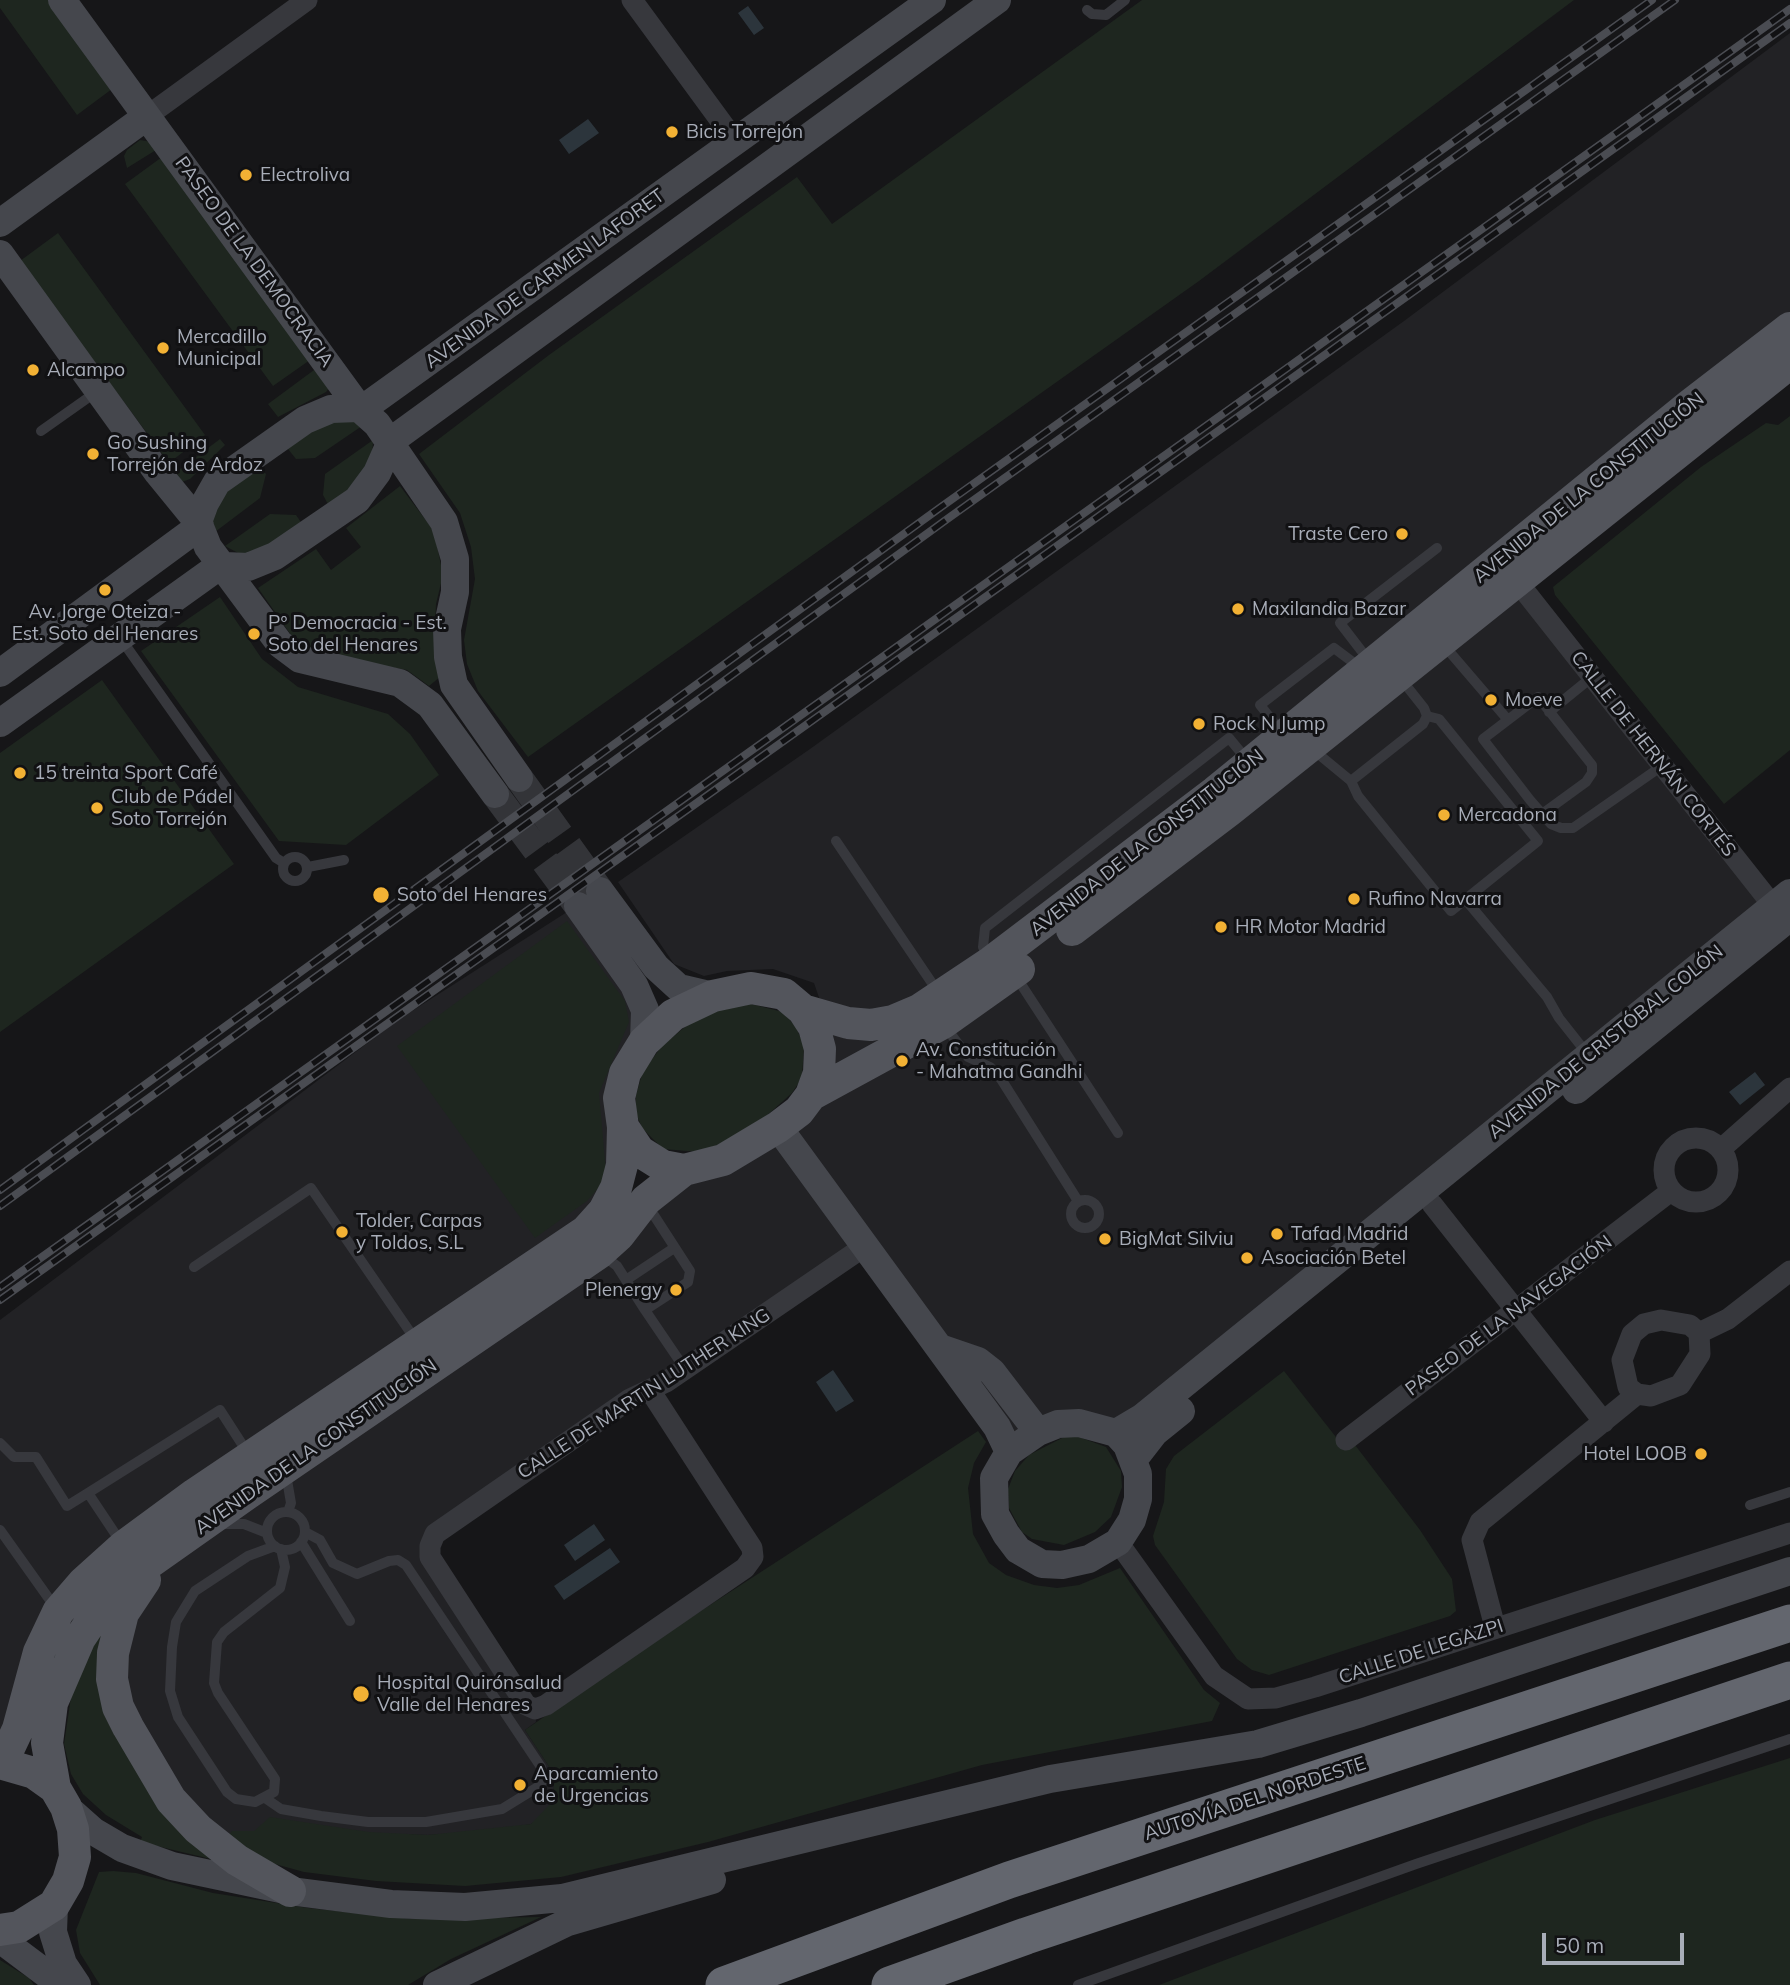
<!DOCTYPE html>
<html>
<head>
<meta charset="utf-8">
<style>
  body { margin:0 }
  #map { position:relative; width:1790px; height:1985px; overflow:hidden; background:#161618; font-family:Mulish,sans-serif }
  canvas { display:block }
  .scale { position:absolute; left:1542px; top:1933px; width:142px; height:32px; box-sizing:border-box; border:4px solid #a8adb8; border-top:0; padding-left:9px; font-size:21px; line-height:24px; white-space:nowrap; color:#a8adb8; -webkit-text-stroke:5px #111113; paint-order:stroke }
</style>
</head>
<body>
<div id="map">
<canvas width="1790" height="1985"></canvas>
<div class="scale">50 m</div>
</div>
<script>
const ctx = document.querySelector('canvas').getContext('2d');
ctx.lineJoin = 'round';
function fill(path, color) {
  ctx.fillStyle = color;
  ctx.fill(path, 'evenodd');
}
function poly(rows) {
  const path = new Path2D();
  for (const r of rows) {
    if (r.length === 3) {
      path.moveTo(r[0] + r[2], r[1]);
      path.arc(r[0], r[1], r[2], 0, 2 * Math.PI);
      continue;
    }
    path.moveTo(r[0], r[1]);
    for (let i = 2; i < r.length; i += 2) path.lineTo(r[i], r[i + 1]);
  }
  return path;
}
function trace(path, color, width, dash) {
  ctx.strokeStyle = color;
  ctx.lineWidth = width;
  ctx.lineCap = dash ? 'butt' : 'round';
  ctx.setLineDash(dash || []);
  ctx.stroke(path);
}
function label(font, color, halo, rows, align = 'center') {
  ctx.font = font + ' Mulish,sans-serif';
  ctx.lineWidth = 6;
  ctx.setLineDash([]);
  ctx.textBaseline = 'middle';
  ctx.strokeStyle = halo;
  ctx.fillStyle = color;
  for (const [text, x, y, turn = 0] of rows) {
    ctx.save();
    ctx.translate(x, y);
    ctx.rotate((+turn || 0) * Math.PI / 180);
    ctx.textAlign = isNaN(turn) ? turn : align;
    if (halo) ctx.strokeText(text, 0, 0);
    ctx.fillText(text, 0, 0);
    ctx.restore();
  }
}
const built = poly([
  [1790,33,1790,328,1499,560,1772,905,1143,1417,1098,1426,1009,1452,865,1247,430,1546,535,1709,536,1722,525,1730,550,1768,554,1785,553,1802,542,1817,531,1824,493,1831,428,1835,254,1831,225,1840,198,1829,112,1679,146,1578,646,1200,799,1111,826,1018,814,983,773,969,727,971,704,976,674,964,618,882,810,749,1404,321],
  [567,912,645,1010,604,1211,83,1583,0,1755,0,1320,398,1020]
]);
const green = poly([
  [0,0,48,0,112,89,77,115,0,8],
  [1142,0,1574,0,1199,281,528,757,478,691,467,664,464,640,475,579,471,547,460,513,419,454,549,355,797,177,832,224],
  [140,140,152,142,156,150,127,168,124,156,127,150],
  [162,157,310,360,273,386,125,184],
  [58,233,205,435,169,463,20,261],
  [314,370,330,387,326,392,278,417,268,404],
  [1790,416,1790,750,1724,804,1555,595,1553,587,1701,467,1766,423,1778,425],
  [344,417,362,426,315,458,296,459,284,444],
  [220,439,225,445,190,479,182,482,176,472],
  [373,440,372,465,330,508,323,495,325,474],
  [257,464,266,474,260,498,215,532,212,524,215,503],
  [400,486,434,531,443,575,436,604,434,649,440,677,429,686,407,670,335,658,296,642,258,588,316,549,331,570,361,547,346,528],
  [270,514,296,515,303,525,257,553,240,554,225,546],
  [220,597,262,659,298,687,388,714,410,734,439,775,346,845,279,841,141,651],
  [102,680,234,864,0,1032,0,753],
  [567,921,625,1001,629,1022,599,1093,606,1172,600,1186,587,1201,535,1238,397,1046],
  [747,1003,783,1012,796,1027,804,1045,802,1078,792,1093,762,1120,725,1142,699,1152,663,1149,642,1128,636,1113,636,1095,643,1071,662,1046,686,1026,706,1014],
  [1284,1371,1343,1446,1352,1441,1420,1530,1452,1579,1456,1611,1450,1616,1269,1675,1252,1670,1237,1659,1155,1545,1153,1536,1164,1502,1166,1469,1174,1456],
  [978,1431,986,1442,974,1463,968,1488,973,1534,989,1563,1006,1575,1034,1585,1057,1588,1079,1585,1120,1568,1204,1690,1220,1703,1212,1721,982,1765,708,1842,561,1877,465,1886,376,1881,304,1872,264,1861,225,1840,232,1831,254,1831,270,1817,369,1832,428,1835,531,1824,552,1802,554,1785,550,1768,525,1730,650,1644],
  [1064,1437,1079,1437,1106,1447,1121,1471,1122,1487,1111,1517,1095,1532,1064,1545,1032,1539,1022,1532,1009,1508,1008,1489,1015,1471,1029,1455],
  [104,1625,99,1654,215,1860,140,1842,142,1837,106,1815,83,1794,71,1774,64,1744,71,1697,78,1676],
  [1790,1758,1790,1985,1159,1985,1595,1820],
  [113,1871,136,1873,213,1893,308,1908,412,1919,541,1917,451,1959,408,1985,100,1985,80,1953,76,1930,99,1872],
  [0,1960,29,1978,34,1985,0,1985]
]);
const water = poly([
  [748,6,764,28,754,35,738,13],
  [588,119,599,133,569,154,559,140],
  [1755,1072,1765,1085,1740,1105,1729,1092],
  [833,1370,854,1401,836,1412,816,1382],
  [594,1524,605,1540,575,1561,564,1545],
  [610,1548,620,1562,564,1600,554,1586]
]);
const secondaryTunnel = poly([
  [519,778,600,891],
  [495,794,578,906]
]);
const lane = poly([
  [1087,10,1092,14,1106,15,1125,0],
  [41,431,99,390],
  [121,639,276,858,284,863],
  [1442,643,1508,720],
  [1370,662,1340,623,1437,548],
  [1549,712,1592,677],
  [1284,735,1260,705,1334,648,1362,669],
  [1311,748,1351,781,1423,724,1427,716,1424,708,1401,679],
  [1351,781,1358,796,1451,911,1538,841,1439,719,1427,716],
  [1542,814,1586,782,1592,773,1592,765,1538,697,1483,739,1530,800,1551,824,1561,828,1573,828,1662,766],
  [836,841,938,992],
  [295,869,12],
  [308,867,344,860],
  [1465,899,1547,997,1559,1018,1589,1056],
  [989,959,983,947,985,928,1229,738,1248,761],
  [1015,975,1118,1133],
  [944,1025,968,1057,990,1067,1001,1079,1078,1201],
  [1085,1214,14],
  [601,1254,617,1266,645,1310,688,1282,690,1271,648,1206],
  [194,1267,311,1188,417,1342],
  [626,1280,674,1248],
  [645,1310,685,1369],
  [0,1443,14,1457,36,1457,67,1506,88,1493],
  [286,1474,291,1503,288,1512],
  [1750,1505,1790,1492],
  [286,1531,19],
  [221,1524,244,1524,267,1533],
  [0,1530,57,1610],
  [301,1542,350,1621],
  [122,1544,88,1493,220,1410,249,1455],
  [275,1546,248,1556,195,1591,176,1622,172,1647,170,1691,178,1717,227,1792,236,1799,255,1802,274,1792,275,1779,218,1693,214,1683,217,1642,224,1632,280,1588,285,1567,281,1549],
  [265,1798,281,1809,321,1816,368,1822,426,1822,502,1809,541,1785,544,1778,541,1767,406,1565,398,1560,389,1561,357,1574,333,1563,320,1540,305,1532],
  [1078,1985,1416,1864,1790,1739]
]);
const street = poly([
  [632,0,736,142],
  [146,117,307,0],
  [1516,580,1782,917],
  [1696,1170,32],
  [1721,1149,1790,1088],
  [1432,1204,1604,1422],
  [1699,1333,1728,1319,1790,1271],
  [651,1392,752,1548,753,1557,745,1568,546,1705,535,1709,526,1705,430,1557,430,1546,435,1534,630,1399,666,1382,865,1246],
  [1346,1440,1671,1191],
  [1118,1542,1214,1676,1248,1699,1276,1698,1315,1687,1790,1533],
  [1495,1627,1472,1540,1480,1522,1637,1394,1651,1396,1680,1385,1700,1354,1699,1333,1690,1325,1661,1320,1644,1324,1632,1334,1622,1360,1628,1387,1637,1394]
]);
const secondary = poly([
  [62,0,359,408,377,424,444,522,455,559,455,592,447,629,448,657,454,685,519,778],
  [0,223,146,117],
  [0,254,158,473,198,522,208,547,280,644,300,659,400,683,430,705,495,794],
  [361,410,932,0],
  [388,443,997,0],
  [198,522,205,503,217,482,305,420,331,409,359,408],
  [225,566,248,567,275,556,357,500,377,473,389,446],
  [0,673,200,526],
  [0,723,222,564],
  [600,891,656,967,679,988,713,996],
  [578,906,634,985,645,1010,644,1042],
  [1576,1090,1790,917],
  [778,1127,997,1427,1009,1452],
  [940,1348,978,1361,992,1372,1038,1432],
  [1079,1423,1116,1433,1127,1445,1138,1474,1138,1499,1132,1520,1118,1542,1089,1559,1062,1565,1042,1564,1018,1550,1006,1534,995,1514,994,1478,1009,1452,1038,1432,1058,1424,1079,1423],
  [1116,1433,1143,1417,1790,893],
  [1134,1459,1155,1432,1181,1411],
  [66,1807,93,1831,122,1848,172,1866,290,1891,391,1904,465,1907,562,1898,1050,1779,1258,1744,1361,1713,1790,1571],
  [54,1905,53,1932,63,1964,77,1985],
  [0,1939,48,1975,54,1985],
  [437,1985,568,1922,712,1880]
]);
const primary = poly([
  [1072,930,1230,810,1790,363],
  [751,988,784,994,803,1010,814,1027,820,1049,819,1073,811,1095,799,1111,778,1127,723,1160,684,1170,663,1166,639,1151,623,1127,619,1098,625,1073,644,1042,673,1015,713,996,751,988],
  [803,1010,848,1023,871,1025,893,1021,919,1010,991,962,1215,792,1690,405,1790,328],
  [811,1095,943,1023,1019,969],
  [145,1580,123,1613,113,1653,112,1679,118,1707,128,1727,171,1800,198,1829,237,1860,290,1891],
  [0,1755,10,1746,18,1729,39,1652,58,1612,83,1583,123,1547,195,1494,586,1231,604,1211,616,1188,622,1165,623,1127],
  [0,1763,34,1773,55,1788,66,1807,73,1829,75,1857,68,1881,54,1905,19,1927,0,1930],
  [55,1788,47,1743,52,1703,80,1638,106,1599,135,1573,247,1494,599,1253,619,1235,646,1200,684,1170]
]);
const highway = poly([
  [724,1985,1009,1880,1790,1623],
  [890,1985,1026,1936,1790,1680]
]);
const rail = poly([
  [0,1190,941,507,1652,0],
  [0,1206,950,517,1675,0],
  [0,1287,1790,9],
  [0,1300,1790,23]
]);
const markers = [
  [672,132,7,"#f2b134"],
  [246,175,7,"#f2b134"],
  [163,348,7,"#f2b134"],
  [33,370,7,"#f2b134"],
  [93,454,7,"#f2b134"],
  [1402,534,7,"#f2b134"],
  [105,590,7,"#f2b134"],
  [1238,609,7,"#f2b134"],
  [254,634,7,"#f2b134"],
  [1491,700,7,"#f2b134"],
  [1199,724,7,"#f2b134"],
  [20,773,7,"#f2b134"],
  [97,808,7,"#f2b134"],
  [1444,815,7,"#f2b134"],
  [381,895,9,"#f2b134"],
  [1354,899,7,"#f2b134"],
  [1221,927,7,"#f2b134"],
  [902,1061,7,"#f2b134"],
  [342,1232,7,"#f2b134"],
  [1277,1234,7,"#f2b134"],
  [1105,1239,7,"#f2b134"],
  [1247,1258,7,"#f2b134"],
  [676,1290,7,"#f2b134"],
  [1701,1454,7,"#f2b134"],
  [361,1694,9,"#f2b134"],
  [520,1785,7,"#f2b134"]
];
const poiNames = [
  ["Bicis Torrejón",686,132],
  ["Electroliva",260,175],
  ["Mercadillo",177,337],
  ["Municipal",177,359],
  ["Alcampo",47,370],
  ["Go Sushing",107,443],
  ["Torrejón de Ardoz",107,465],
  ["Traste Cero",1388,534,"right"],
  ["Maxilandia Bazar",1252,609],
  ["Av. Jorge Oteiza -",105,612,"center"],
  ["Est. Soto del Henares",105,634,"center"],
  ["Pº Democracia - Est.",268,623],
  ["Soto del Henares",268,645],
  ["Moeve",1505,700],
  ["Rock N Jump",1213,724],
  ["15 treinta Sport Café",34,773],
  ["Club de Pádel",111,797],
  ["Soto Torrejón",111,819],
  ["Mercadona",1458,815],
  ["Soto del Henares",397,895],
  ["Rufino Navarra",1368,899],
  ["HR Motor Madrid",1235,927],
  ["Av. Constitución",916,1050],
  ["- Mahatma Gandhi",916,1072],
  ["Tolder, Carpas",356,1221],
  ["y Toldos, S.L",356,1243],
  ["Tafad Madrid",1291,1234],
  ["BigMat Silviu",1119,1239],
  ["Asociación Betel",1261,1258],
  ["Plenergy",662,1290,"right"],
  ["Hotel LOOB",1687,1454,"right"],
  ["Hospital Quirónsalud",377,1683],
  ["Valle del Henares",377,1705],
  ["Aparcamiento",534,1774],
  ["de Urgencias",534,1796]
];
const streetNames = [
  ["PASEO DE LA DEMOCRACIA",254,262,54],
  ["AVENIDA DE CARMEN LAFORET",545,279,-36],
  ["AVENIDA DE LA CONSTITUCIÓN",1589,488,-39],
  ["CALLE DE HERNÁN CORTÉS",1653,754,52],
  ["AVENIDA DE LA CONSTITUCIÓN",1147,843,-38],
  ["AVENIDA DE CRISTÓBAL COLÓN",1606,1042,-39],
  ["PASEO DE LA NAVEGACIÓN",1509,1316,-37],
  ["CALLE DE MARTIN LUTHER KING",644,1394,-33],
  ["AVENIDA DE LA CONSTITUCIÓN",316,1447,-35],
  ["CALLE DE LEGAZPI",1421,1652,-18],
  ["AUTOVÍA DEL NORDESTE",1255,1799,-18]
];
fill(built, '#222225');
fill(green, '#1e261f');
fill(water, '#2c353c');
trace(secondaryTunnel, '#333438', 28, [28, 14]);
trace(lane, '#37383d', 10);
trace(street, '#37383d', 21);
trace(secondary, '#45474d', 28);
trace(primary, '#53555c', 32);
trace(highway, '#63666e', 37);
trace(rail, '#4a4c52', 8);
trace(rail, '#111113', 5, [16]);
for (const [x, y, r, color] of markers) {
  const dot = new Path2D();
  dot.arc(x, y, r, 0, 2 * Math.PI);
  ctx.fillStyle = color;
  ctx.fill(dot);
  trace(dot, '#111113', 2.5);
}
label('19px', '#a8adb8', '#111113', poiNames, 'left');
label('19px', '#a8adb8', '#111113', streetNames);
</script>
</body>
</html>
